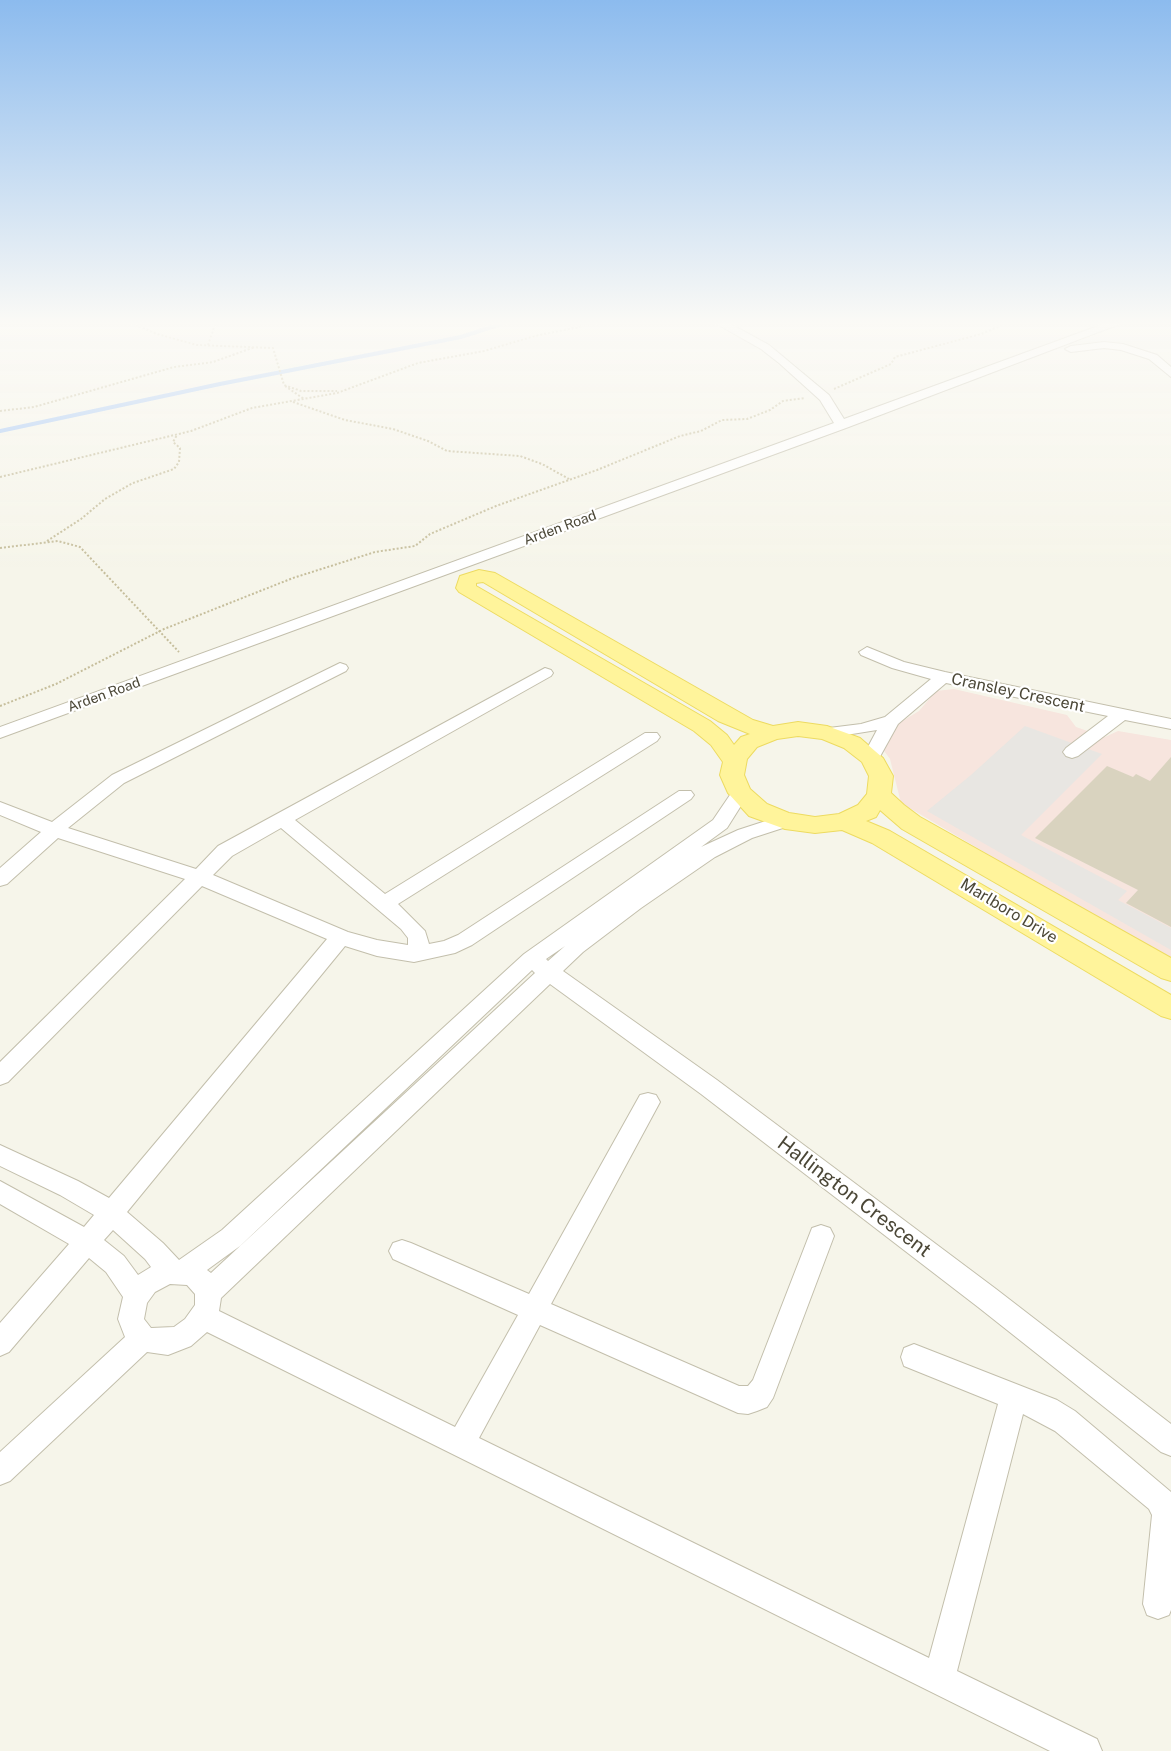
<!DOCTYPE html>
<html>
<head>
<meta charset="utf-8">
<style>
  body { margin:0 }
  canvas { display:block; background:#f6f5ea }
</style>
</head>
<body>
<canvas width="1171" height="1751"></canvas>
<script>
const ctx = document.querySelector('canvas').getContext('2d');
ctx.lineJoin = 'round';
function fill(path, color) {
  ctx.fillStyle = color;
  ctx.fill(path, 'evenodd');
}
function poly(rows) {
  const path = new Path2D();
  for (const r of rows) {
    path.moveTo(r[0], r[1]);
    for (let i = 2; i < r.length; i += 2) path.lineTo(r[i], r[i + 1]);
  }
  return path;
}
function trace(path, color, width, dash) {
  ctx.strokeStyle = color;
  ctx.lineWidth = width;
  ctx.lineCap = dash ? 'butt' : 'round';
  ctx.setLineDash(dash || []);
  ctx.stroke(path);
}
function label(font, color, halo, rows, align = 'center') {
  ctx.font = font + ' "Public Sans",sans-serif';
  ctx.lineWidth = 4.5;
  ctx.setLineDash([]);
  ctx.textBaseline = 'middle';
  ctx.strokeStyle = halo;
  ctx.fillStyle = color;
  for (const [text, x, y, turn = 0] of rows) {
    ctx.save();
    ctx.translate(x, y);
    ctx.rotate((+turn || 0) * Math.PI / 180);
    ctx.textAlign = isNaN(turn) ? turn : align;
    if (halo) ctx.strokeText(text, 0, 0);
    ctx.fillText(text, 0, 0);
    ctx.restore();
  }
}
const medical = poly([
  [954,689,1067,715,1076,727,1105,737,1118,731,1171,740,1171,958,1120,932,901,803,890,759,882,748,886,731,919,711,936,691]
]);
const parking = poly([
  [1025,726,1102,754,1021,835,1127,891,1118,900,1171,928,1171,950,927,811,971,775]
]);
const stream = poly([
  [0,431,220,384,461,337,507,322]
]);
const building = poly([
  [1171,757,1171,927,1126,903,1138,890,1035,838,1107,766,1133,777,1136,774,1150,781]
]);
const path = poly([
  [128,322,157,334,197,345,273,348,284,385,301,391,337,391],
  [208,345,216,322],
  [285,386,304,399],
  [834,389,891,364,895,357,981,334,1010,322],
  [293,402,345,420,393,429,428,441,447,451,520,456,542,464,569,479],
  [0,411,34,407,174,367,213,362,255,347],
  [0,477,191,431,252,408,337,393,418,363,484,351,535,336,603,322],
  [47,541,81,519,105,499,133,483,174,469,179,462,180,448,173,442,177,435],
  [0,548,58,541,80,547,179,652],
  [0,706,56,684,164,629,293,578,375,552,415,546,430,534,496,506,597,470,680,436,701,431,722,420,747,419,770,410,783,401,805,398]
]);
const minor = poly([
  [713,322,727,322,769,345,829,395,844,419,1109,322,1125,322,846,428,0,738,0,727,834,423,820,400,779,363,761,349,713,322],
  [1104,342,1123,344,1157,355,1171,367,1171,377,1149,359,1121,350,1104,348,1071,352,1065,349,1071,346,1104,342],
  [867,647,904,662,945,672,1171,719,1171,729,1125,720,1078,756,1072,758,1066,756,1063,752,1066,748,1108,716,946,683,898,724,877,762,865,762,862,758,877,730,827,738,821,737,818,733,821,729,861,724,885,717,931,679,892,668,861,655,859,652,867,647],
  [340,663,346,665,348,668,346,671,124,783,68,828,196,869,218,846,545,668,551,670,553,673,551,676,295,820,385,894,645,733,657,733,660,737,657,741,398,904,425,931,429,944,444,941,458,935,679,791,691,791,694,795,691,799,472,945,455,953,414,962,377,956,345,946,127,1212,163,1243,179,1260,222,1230,524,954,713,820,734,789,746,789,749,793,727,828,686,858,701,847,738,830,778,817,785,815,792,817,794,821,792,825,752,838,715,857,641,908,583,952,563,971,717,1080,996,1289,1171,1424,1171,1456,1161,1452,978,1307,701,1094,550,984,221,1298,219,1311,455,1427,518,1315,393,1259,389,1251,393,1243,402,1240,411,1243,529,1294,640,1095,648,1093,656,1095,660,1102,551,1304,739,1386,748,1386,753,1380,812,1228,821,1225,830,1228,834,1236,773,1398,767,1407,757,1411,748,1414,738,1413,540,1325,479,1438,929,1658,998,1404,904,1366,901,1357,904,1348,914,1344,1057,1400,1075,1411,1171,1492,1171,1610,1169,1615,1158,1619,1147,1615,1143,1604,1152,1515,1149,1509,1055,1431,1023,1414,957,1671,1097,1739,1102,1751,1050,1751,207,1332,191,1346,168,1355,147,1352,10,1481,0,1485,0,1452,125,1337,118,1319,123,1297,106,1272,89,1258,9,1352,0,1356,0,1323,69,1244,0,1204,0,1181,84,1227,94,1215,60,1195,0,1166,0,1145,78,1181,109,1198,327,939,202,886,8,1082,0,1085,0,1062,185,879,58,838,7,884,0,886,0,868,41,832,0,815,0,802,52,822,112,775,340,663],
  [281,828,401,929,408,938,408,945,377,940,348,932,213,875,232,856,281,828],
  [565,946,548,961,546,959,565,946],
  [532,970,535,973,211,1273,207,1270,240,1246,532,970],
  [113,1230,145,1259,151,1267,138,1275,124,1256,104,1240,113,1230],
  [170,1284,187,1285,195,1294,195,1305,185,1319,174,1327,151,1328,144,1319,147,1303,155,1292,170,1284]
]);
const major = poly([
  [479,570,495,573,753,720,773,726,798,722,827,726,860,738,883,758,893,776,891,793,904,805,920,817,1171,958,1171,981,1161,978,902,829,880,810,876,817,866,821,890,831,1171,995,1171,1019,1161,1016,872,843,842,830,815,833,785,829,749,816,728,793,720,775,723,762,711,745,694,731,459,592,456,588,460,576,479,570],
  [483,582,718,721,750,734,741,737,734,745,727,735,710,721,476,586,476,583,483,582],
  [798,736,822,739,844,748,862,762,869,776,867,794,858,805,839,814,815,817,789,813,767,804,750,789,744,775,747,759,757,747,777,739,798,736]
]);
const farStreetnames = [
  ["Arden Road",560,528,-20],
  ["Arden Road",104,695,-20]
];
const streetNames = [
  ["Cransley Crescent",1018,693,12],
  ["Marlboro Drive",1009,911,31]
];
const nearStreetnames = [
  ["Hallington Crescent",854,1197,37]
];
fill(medical, '#f7e5de');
fill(parking, '#e8e6e2');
trace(stream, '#a3c6f6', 4);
fill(building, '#d9d3bf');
trace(minor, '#c3bfac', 2);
trace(major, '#eddb61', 2);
trace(path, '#c6be9c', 2, [2, 2]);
fill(minor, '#fff');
fill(major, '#fff49b');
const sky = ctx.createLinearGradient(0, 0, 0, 567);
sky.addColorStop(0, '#8cbbee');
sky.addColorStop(0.57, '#fbfaf6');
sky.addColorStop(1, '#fbfaf600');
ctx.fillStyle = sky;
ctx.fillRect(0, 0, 1171, 567);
label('14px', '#4b4737', '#fff', farStreetnames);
label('16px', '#4b4737', '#fff', streetNames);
label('20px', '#4b4737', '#fff', nearStreetnames);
</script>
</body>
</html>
